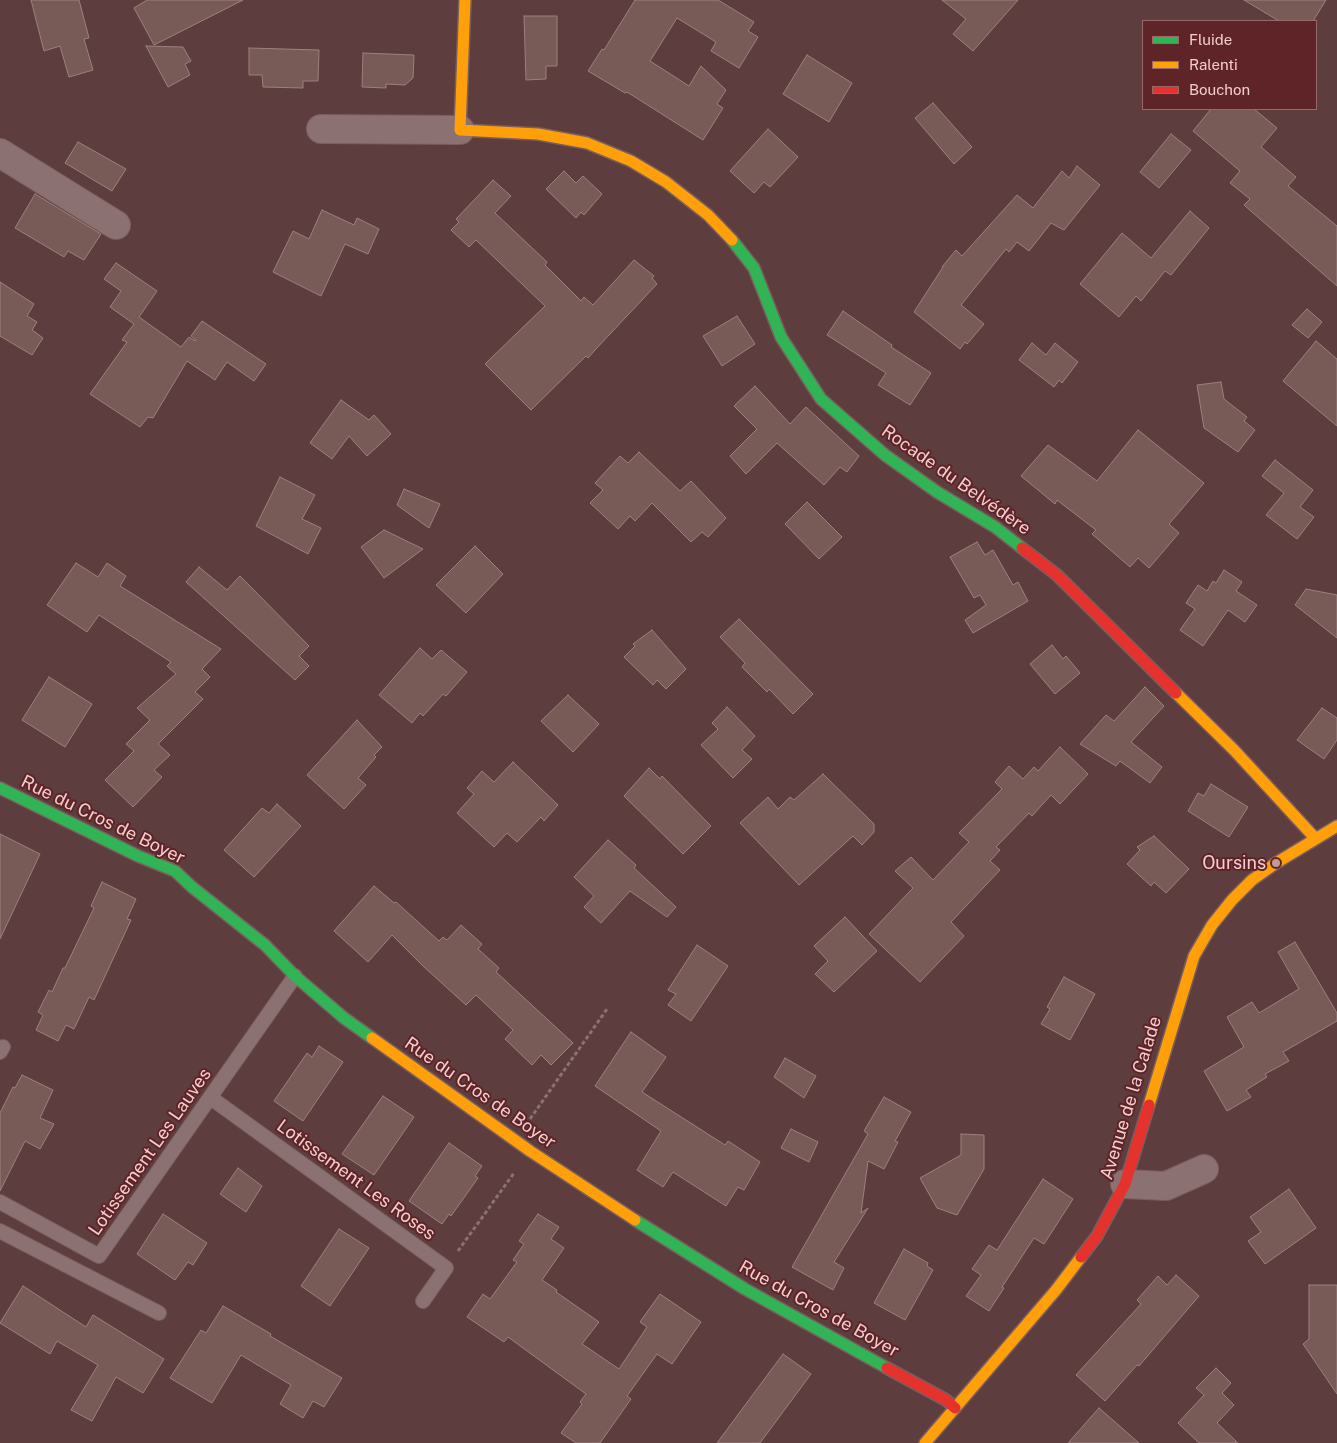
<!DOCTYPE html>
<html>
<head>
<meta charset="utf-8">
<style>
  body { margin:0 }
  #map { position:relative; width:1337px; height:1443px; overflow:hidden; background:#5e3d3f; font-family:"Public Sans",sans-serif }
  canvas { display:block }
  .legend { position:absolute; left:1142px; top:20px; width:175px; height:90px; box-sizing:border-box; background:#5f2428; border:1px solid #9b686a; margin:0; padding:6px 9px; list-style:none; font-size:15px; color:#f4cdcd }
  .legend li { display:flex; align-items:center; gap:10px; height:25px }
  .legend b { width:25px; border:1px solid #9b686a }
</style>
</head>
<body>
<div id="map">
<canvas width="1337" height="1443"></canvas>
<ul class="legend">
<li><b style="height:6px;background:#30b455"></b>Fluide</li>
<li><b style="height:6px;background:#ff9f0a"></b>Ralenti</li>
<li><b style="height:6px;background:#e5322d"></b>Bouchon</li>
</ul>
</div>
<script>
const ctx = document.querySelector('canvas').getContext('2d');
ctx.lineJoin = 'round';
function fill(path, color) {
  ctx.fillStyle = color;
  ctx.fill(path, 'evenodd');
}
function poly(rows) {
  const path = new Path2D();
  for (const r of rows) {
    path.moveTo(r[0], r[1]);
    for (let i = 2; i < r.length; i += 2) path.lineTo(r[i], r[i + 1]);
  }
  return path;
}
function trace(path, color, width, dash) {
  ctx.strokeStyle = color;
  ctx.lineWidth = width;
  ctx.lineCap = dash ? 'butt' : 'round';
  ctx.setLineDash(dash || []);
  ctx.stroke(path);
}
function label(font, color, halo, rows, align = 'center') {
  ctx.font = font + ' "Public Sans",sans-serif';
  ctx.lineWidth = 4;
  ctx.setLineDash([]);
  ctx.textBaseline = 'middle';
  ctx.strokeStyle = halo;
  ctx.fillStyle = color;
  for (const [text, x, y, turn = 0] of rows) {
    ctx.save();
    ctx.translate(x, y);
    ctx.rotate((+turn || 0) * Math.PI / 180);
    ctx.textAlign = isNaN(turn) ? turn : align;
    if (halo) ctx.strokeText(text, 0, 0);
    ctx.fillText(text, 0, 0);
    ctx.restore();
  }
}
const building = poly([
  [31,0,79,0,89,38,84,39,93,70,69,77,60,46,44,51,31,0],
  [147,0,243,0,154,45,134,8,147,0],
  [635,0,718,0,754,22,748,31,758,37,739,68,711,51,716,42,677,18,650,61,689,86,701,66,726,90,717,104,723,108,703,140,627,92,625,93,588,71,602,49,604,50,635,0],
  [942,0,1018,0,973,51,953,34,966,19,942,0],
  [1244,0,1326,0,1313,21,1279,21,1244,0],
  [524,16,557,16,557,66,546,66,546,79,526,80,524,16],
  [146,46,183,47,191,61,185,64,190,75,168,87,146,46],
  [249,48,319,50,318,81,303,81,303,88,263,87,262,75,249,75,249,48],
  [363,53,414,55,413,78,405,85,386,84,386,88,362,87,363,53],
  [807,55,852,83,829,122,783,94,807,55],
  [933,103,972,147,954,164,915,118,933,103],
  [1211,109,1254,109,1277,128,1261,147,1296,177,1288,186,1337,226,1337,286,1244,205,1250,199,1230,183,1240,171,1193,131,1211,109],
  [768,129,798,157,770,187,764,182,754,193,730,171,768,129],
  [1171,134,1191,150,1159,188,1140,172,1171,134],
  [78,142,126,169,112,191,65,163,78,142],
  [1077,166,1100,185,1064,230,1051,223,1029,251,1017,242,1009,252,1006,249,961,305,984,324,967,344,965,342,960,349,914,312,943,267,942,267,956,250,962,256,1017,195,1033,208,1062,171,1069,178,1077,166],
  [564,171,576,183,583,176,602,194,584,215,581,212,576,218,546,189,564,171],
  [493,180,511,196,495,213,547,262,545,265,581,301,584,297,593,305,634,260,654,276,652,278,657,284,595,350,588,358,586,356,531,410,485,364,545,306,476,240,469,247,451,230,459,222,456,219,493,180],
  [35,194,101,234,84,260,68,251,64,257,15,228,35,194],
  [322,210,354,225,357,218,379,229,368,254,345,244,321,296,273,272,293,231,309,239,322,210],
  [1190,211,1209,228,1171,275,1165,271,1141,301,1136,296,1119,317,1080,284,1122,233,1151,258,1190,211],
  [116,263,157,291,139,317,181,347,189,337,195,341,196,340,191,336,202,321,266,364,254,381,227,362,215,380,187,361,153,418,148,417,140,427,90,394,127,342,122,340,134,324,110,307,121,291,104,279,116,263],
  [0,282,34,304,27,316,37,322,32,330,43,338,32,355,0,336,0,282],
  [1307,309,1322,322,1308,338,1292,325,1307,309],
  [843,311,892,345,891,347,931,373,910,405,878,385,886,373,827,335,843,311],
  [737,316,755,344,722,366,703,336,737,316],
  [1316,341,1337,359,1337,426,1283,381,1316,341],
  [1032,343,1046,355,1055,343,1078,362,1062,383,1059,380,1054,387,1019,360,1032,343],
  [1221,382,1224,399,1247,417,1244,421,1255,430,1238,452,1204,428,1197,385,1221,382],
  [755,386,790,424,806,407,859,456,847,472,840,467,824,485,777,443,746,474,730,456,757,429,734,406,755,386],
  [341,400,369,420,374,415,391,434,367,456,349,436,332,459,310,443,341,400],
  [1138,430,1204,483,1169,524,1179,533,1149,568,1138,558,1130,567,1092,534,1096,530,1057,500,1055,504,1021,476,1048,445,1097,481,1138,430],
  [639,452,680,491,691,481,726,518,708,537,702,532,691,542,652,503,635,521,630,516,618,529,590,503,603,490,595,483,620,456,628,463,639,452],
  [1275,460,1313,490,1300,507,1314,517,1297,539,1266,515,1284,493,1262,476,1275,460],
  [280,477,315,495,302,519,321,528,308,554,256,526,280,477],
  [404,489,440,504,429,528,397,505,404,489],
  [807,502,842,537,819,559,785,524,807,502],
  [384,530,423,549,384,578,361,547,384,530],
  [977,542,985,555,993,550,1013,585,1018,582,1028,601,973,633,965,620,986,605,980,595,974,598,950,557,977,542],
  [475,546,503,574,466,613,436,585,475,546],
  [76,563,98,577,107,563,126,576,120,586,221,649,202,669,210,677,195,692,203,699,158,744,170,755,154,770,162,777,133,807,105,780,134,751,126,744,150,720,137,708,176,674,167,666,171,662,99,615,87,632,47,605,76,563],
  [199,567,227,590,240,576,309,646,299,656,309,666,295,680,186,582,199,567],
  [1224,570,1242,582,1236,591,1257,605,1245,622,1228,610,1203,646,1180,630,1195,609,1186,603,1198,585,1207,591,1213,581,1216,583,1224,570],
  [1306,589,1337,595,1337,638,1295,605,1306,589],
  [739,619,813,694,793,714,769,689,767,692,742,667,745,663,720,637,739,619],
  [652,630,686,669,666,689,657,680,653,685,624,657,635,646,633,644,652,630],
  [1052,645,1063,659,1066,656,1080,673,1055,694,1030,664,1052,645],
  [420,648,432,659,441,650,467,672,446,696,443,694,423,716,420,713,412,723,379,695,420,648],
  [49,677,92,704,65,747,22,720,49,677],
  [1145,687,1164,706,1131,742,1162,767,1150,783,1120,761,1116,766,1080,744,1106,715,1114,721,1145,687],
  [568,695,599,724,573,752,541,721,568,695],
  [727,707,755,736,742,750,752,759,733,778,701,745,718,729,712,723,727,707],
  [1322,708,1337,718,1337,740,1324,759,1297,740,1322,708],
  [357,720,382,747,374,755,376,757,358,778,366,785,344,809,307,775,357,720],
  [1060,747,1088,774,1060,804,1051,795,1032,816,1029,813,996,847,1000,850,990,861,1000,870,951,922,964,936,920,982,869,934,913,888,895,871,911,857,933,880,969,842,959,833,1002,789,995,782,1009,766,1023,779,1034,767,1038,771,1060,747],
  [513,762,558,805,544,821,541,817,517,842,507,833,494,847,457,813,474,794,467,788,482,771,494,782,513,762],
  [649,768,660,779,662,776,711,826,683,854,624,796,649,768],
  [823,774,874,824,874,832,862,845,853,836,799,885,740,823,768,797,778,809,790,797,794,800,823,774],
  [1211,784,1248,807,1229,837,1188,811,1198,793,1204,796,1211,784],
  [277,804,301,826,254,877,224,850,262,808,269,813,277,804],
  [0,834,40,854,0,939,0,834],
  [1154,836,1189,869,1166,893,1154,882,1151,886,1127,864,1140,850,1137,847,1154,836],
  [608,840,636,865,634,868,676,907,667,917,630,891,601,923,584,907,594,896,574,877,608,840],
  [102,882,136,899,127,919,131,920,94,1000,89,997,74,1029,66,1025,58,1041,36,1030,43,1015,38,1012,49,990,52,992,63,968,65,968,94,908,91,906,102,882],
  [374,886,394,903,396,902,439,941,443,937,447,940,461,925,482,944,478,949,499,968,496,972,573,1043,551,1065,541,1055,532,1065,505,1039,513,1030,476,995,466,1005,423,966,392,935,368,962,334,931,374,886],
  [845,917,877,951,834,992,815,974,828,961,814,946,845,917],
  [1295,942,1337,1013,1337,1021,1283,1052,1289,1061,1265,1074,1267,1077,1246,1090,1251,1097,1227,1111,1204,1071,1244,1047,1227,1017,1252,1002,1259,1013,1299,989,1278,952,1295,942],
  [697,945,728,966,691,1021,668,1005,676,994,668,990,697,945],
  [1064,977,1095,994,1070,1040,1041,1024,1050,1009,1047,1007,1064,977],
  [631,1032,666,1057,642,1092,725,1145,728,1141,760,1162,744,1190,738,1187,726,1206,673,1172,663,1187,637,1170,661,1131,595,1086,631,1032],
  [319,1046,343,1062,303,1121,274,1101,307,1053,312,1057,319,1046],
  [785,1058,816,1076,804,1098,774,1077,785,1058],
  [22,1075,53,1090,40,1118,54,1124,40,1149,25,1141,0,1191,0,1113,13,1087,15,1088,22,1075],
  [383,1096,414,1117,374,1175,342,1154,383,1096],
  [884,1097,911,1112,895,1141,898,1142,884,1169,868,1161,861,1213,868,1208,834,1262,844,1268,833,1290,792,1267,868,1134,864,1131,884,1097],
  [791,1129,818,1142,809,1162,781,1148,791,1129],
  [961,1134,984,1135,984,1169,957,1215,937,1208,920,1178,961,1155,961,1134],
  [449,1143,482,1166,475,1176,478,1178,451,1216,449,1214,442,1224,409,1201,449,1143],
  [238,1168,262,1186,246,1212,220,1194,238,1168],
  [1043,1179,1073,1199,1044,1244,1034,1238,1002,1287,1004,1288,989,1311,966,1296,981,1275,972,1269,989,1245,997,1250,1043,1179],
  [1289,1189,1316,1228,1265,1264,1248,1241,1261,1232,1250,1217,1289,1189],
  [163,1214,207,1243,193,1265,188,1262,175,1280,137,1254,163,1214],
  [538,1214,559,1227,551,1239,564,1248,542,1280,557,1290,556,1292,599,1322,582,1344,619,1369,647,1327,640,1322,660,1294,701,1322,672,1364,657,1354,627,1396,631,1399,600,1443,576,1443,561,1433,582,1404,580,1402,586,1394,508,1337,504,1342,467,1317,483,1294,490,1299,517,1262,513,1260,524,1244,519,1241,538,1214],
  [339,1229,369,1248,330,1306,301,1286,339,1229],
  [904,1249,928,1263,927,1266,933,1270,905,1320,874,1303,904,1249],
  [1176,1275,1199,1296,1139,1366,1137,1365,1105,1401,1076,1375,1141,1304,1137,1300,1158,1276,1167,1285,1176,1275],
  [1309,1285,1337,1285,1337,1394,1303,1344,1309,1339,1309,1285],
  [23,1286,86,1327,93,1315,164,1359,143,1393,116,1377,92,1421,71,1410,98,1365,57,1341,50,1354,0,1323,23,1286],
  [223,1306,271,1334,270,1336,342,1378,324,1407,313,1401,303,1418,280,1404,291,1385,241,1355,212,1403,170,1378,201,1330,206,1333,223,1306],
  [783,1354,811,1374,760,1443,717,1443,783,1354],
  [1216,1368,1231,1383,1222,1393,1234,1405,1217,1423,1238,1443,1199,1443,1178,1423,1204,1395,1196,1388,1216,1368],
  [1099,1408,1139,1443,1068,1443,1099,1408]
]);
const path = poly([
  [530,1119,607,1009],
  [458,1251,514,1173]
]);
const lane = poly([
  [0,1052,3,1047],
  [211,1098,446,1268,423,1301],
  [0,1202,99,1256,295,976],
  [0,1231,159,1313]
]);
const street = poly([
  [321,129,460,130],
  [0,153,116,225],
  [1125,1184,1166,1186,1204,1169]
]);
const fast = poly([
  [732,240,754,268,781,337,821,399,885,455,937,492,995,527,1022,548],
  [0,788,138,856,175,871,192,887,265,945,295,976,344,1018,372,1038],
  [635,1220,745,1289,887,1368]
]);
const slow = poly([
  [465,0,460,130,538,134,587,143,631,161,666,182,708,215,732,240],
  [1176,693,1234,750,1315,838],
  [372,1038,530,1151,635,1220],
  [1149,1105,1194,956,1212,925,1232,900,1252,880,1276,863,1337,826],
  [925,1443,1056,1290,1081,1257]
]);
const jam = poly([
  [1022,548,1057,575,1176,693],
  [1081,1257,1097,1236,1125,1184,1149,1105],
  [887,1368,946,1400,955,1408]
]);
const markers = [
  [1276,863,5,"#c09b9b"]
];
const streetNames = [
  ["Rocade du Belvédère",956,480,35],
  ["Rue du Cros de Boyer",103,820,26],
  ["Rue du Cros de Boyer",480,1093,35],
  ["Avenue de la Calade",1131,1098,-73],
  ["Lotissement Les Lauves",150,1152,-55],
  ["Lotissement Les Roses",356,1180,36],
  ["Rue du Cros de Boyer",819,1309,29]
];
const poiNames = [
  ["Oursins",1266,863]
];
fill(building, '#785b57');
trace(building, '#9d817e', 1);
trace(lane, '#7a5d5e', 16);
trace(street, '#7a5d5e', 30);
trace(fast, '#7a5d5e', 14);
trace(slow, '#7a5d5e', 14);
trace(jam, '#7a5d5e', 14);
trace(path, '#8a7274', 3, [4, 2.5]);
trace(lane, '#8b7172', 14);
trace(street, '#8b7172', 28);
trace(fast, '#30b455', 11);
trace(slow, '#ff9f0a', 11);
trace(jam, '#e5322d', 11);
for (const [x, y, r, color] of markers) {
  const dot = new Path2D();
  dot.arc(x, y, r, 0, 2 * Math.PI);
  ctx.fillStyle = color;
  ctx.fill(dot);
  trace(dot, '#5f2428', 2);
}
label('18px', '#f4cdcd', '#5f2428', streetNames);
label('18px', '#f4cdcd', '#5f2428', poiNames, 'right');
</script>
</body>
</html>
